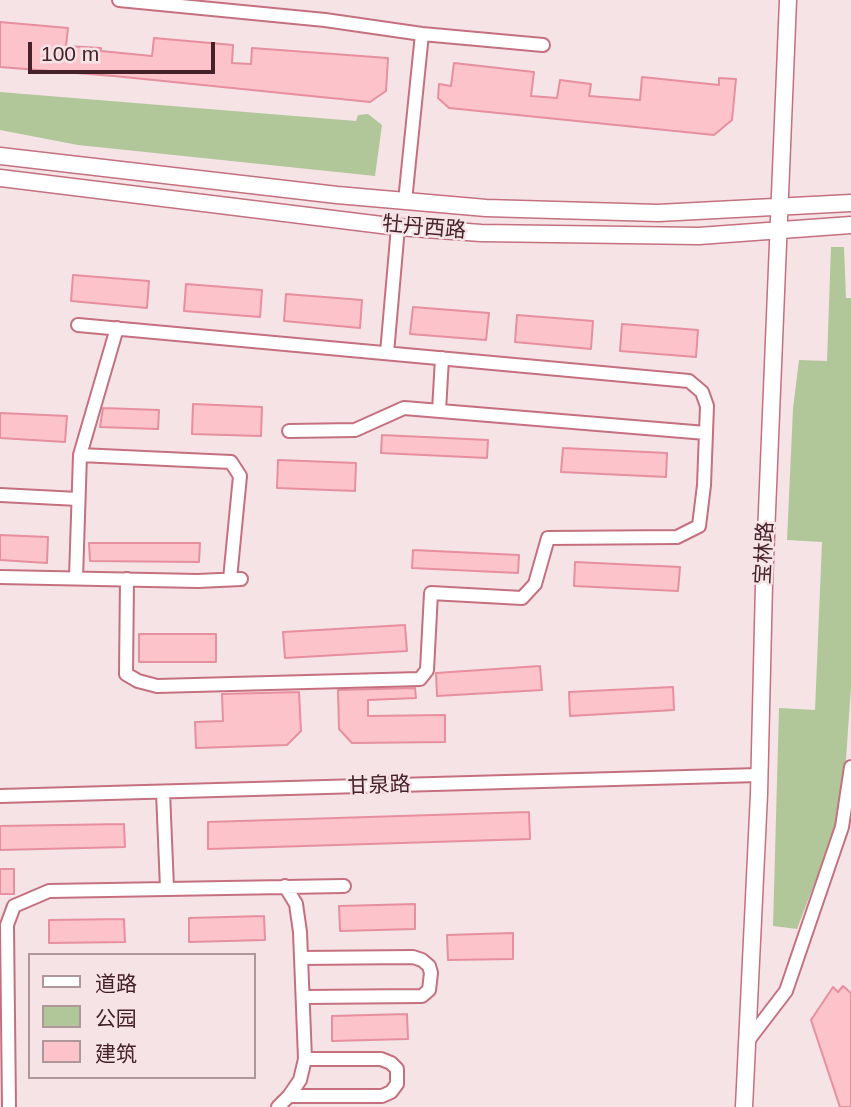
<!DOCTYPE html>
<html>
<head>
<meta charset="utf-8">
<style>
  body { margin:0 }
  #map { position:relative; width:851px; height:1107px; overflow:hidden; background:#f6e3e6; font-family:Helvetica,"Noto Sans SC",sans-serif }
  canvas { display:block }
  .legend { position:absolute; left:28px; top:953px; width:228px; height:126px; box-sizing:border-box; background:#f6e3e6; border:2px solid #af969a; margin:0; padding:9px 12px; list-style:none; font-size:21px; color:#452229 }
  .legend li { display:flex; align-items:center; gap:14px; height:35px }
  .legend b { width:35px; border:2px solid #af969a }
  .scale { position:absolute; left:28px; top:42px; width:187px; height:32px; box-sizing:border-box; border:4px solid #452229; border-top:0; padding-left:9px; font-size:21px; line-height:24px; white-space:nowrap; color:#452229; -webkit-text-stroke:5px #f6e3e6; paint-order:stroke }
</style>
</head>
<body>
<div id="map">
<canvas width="851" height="1107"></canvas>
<ul class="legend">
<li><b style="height:9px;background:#fff"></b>道路</li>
<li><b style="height:19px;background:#b1c79a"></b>公园</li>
<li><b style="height:19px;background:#fdc3cb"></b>建筑</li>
</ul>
<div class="scale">100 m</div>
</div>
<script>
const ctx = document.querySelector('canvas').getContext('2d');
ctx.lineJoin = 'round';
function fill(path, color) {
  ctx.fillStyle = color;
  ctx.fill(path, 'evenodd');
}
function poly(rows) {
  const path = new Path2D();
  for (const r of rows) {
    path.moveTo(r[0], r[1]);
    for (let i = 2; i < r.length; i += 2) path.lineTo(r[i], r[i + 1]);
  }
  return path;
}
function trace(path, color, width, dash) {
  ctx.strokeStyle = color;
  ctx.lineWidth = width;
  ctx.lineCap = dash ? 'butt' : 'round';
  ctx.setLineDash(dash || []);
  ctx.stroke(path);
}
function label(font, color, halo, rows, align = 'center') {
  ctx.font = font + ' Helvetica,"Noto Sans SC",sans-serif';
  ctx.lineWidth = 5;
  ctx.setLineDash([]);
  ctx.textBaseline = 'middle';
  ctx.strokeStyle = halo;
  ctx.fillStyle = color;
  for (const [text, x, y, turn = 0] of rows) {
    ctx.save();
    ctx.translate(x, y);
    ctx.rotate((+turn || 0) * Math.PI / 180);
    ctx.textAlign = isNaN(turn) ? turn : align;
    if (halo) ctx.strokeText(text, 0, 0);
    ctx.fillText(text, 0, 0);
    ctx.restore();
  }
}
const green = poly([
  [0,92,356,121,358,115,368,114,382,125,375,176,78,145,0,130],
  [831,247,844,247,846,298,851,298,851,687,843,802,833,835,797,929,773,926,779,708,815,710,822,542,787,540,793,409,799,360,827,361]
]);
const building = poly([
  [0,22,68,28,66,46,101,48,101,51,152,56,154,38,233,45,232,63,251,64,252,48,388,58,386,91,370,102,114,76,0,67,0,22],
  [454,63,534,72,531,96,557,98,560,80,591,84,589,96,640,100,642,77,719,85,719,78,736,79,732,120,714,135,449,108,438,98,439,84,451,86,454,63],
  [73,275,149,281,147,308,71,301,73,275],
  [186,284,262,290,260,317,184,311,186,284],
  [286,294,362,300,360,328,284,321,286,294],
  [413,307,489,313,486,340,410,334,413,307],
  [517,315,593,321,591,349,515,342,517,315],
  [622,324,698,330,696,357,620,351,622,324],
  [193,404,262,407,261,436,192,434,193,404],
  [103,408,159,410,158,429,100,427,103,408],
  [0,413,67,416,65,442,0,438,0,413],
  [382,435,488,440,487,458,381,453,382,435],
  [563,448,667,453,666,477,561,472,563,448],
  [278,460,356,463,355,491,277,488,278,460],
  [0,535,48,537,47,563,0,560,0,535],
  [89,543,200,543,199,562,90,561,89,543],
  [413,550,519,555,518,573,412,568,413,550],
  [575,562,680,567,678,591,574,586,575,562],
  [405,625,407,651,285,658,283,632,405,625],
  [139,634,216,634,216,662,139,662,139,634],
  [540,666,542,690,437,696,436,673,540,666],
  [673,687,674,710,570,716,569,692,673,687],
  [415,688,416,698,368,700,368,716,445,715,445,742,352,743,339,729,338,690,415,688],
  [299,692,301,731,287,745,196,748,195,722,223,721,222,694,299,692],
  [529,812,530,839,208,849,208,822,529,812],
  [124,824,125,847,0,850,0,826,124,824],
  [0,869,14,869,14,894,0,894,0,869],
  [415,904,415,929,340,931,339,906,415,904],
  [264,916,265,940,189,942,189,918,264,916],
  [124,919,125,942,49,943,49,920,124,919],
  [513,933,513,959,448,960,447,935,513,933],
  [843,986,851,993,851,1107,840,1107,811,1020,833,987,838,992,843,986],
  [407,1014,408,1039,332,1041,332,1016,407,1014]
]);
const minor = poly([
  [119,0,325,20,422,34,543,45],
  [405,201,422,34],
  [78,325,689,381,702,392,707,406,704,485,699,526,677,537,548,538,535,584,522,598,431,593,427,670,420,679,157,686,138,681,126,674,127,579],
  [387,353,398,227],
  [439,411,442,358],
  [289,431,355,430,404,408,706,433],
  [80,455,231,462,240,476,230,579],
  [0,495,78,499],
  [0,577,198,581,241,579],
  [76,578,80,455,117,328],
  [163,792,167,888],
  [0,796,759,775],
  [301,958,413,957,422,960,429,966,431,973,429,990,422,996,303,997],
  [747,1042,786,991,842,827,851,767],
  [289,1096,382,1096,391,1092,397,1084,397,1069,391,1063,381,1059,305,1059],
  [9,1107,7,925,14,906,49,891,344,886],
  [278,1107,289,1096,300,1080,305,1059,300,932,296,904,285,886]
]);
const tertiary = poly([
  [0,156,337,195,486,208,658,213,851,203],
  [0,178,398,227,481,233,699,236,851,225],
  [744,1107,759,794,764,584,788,0]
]);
const streetNames = [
  ["牡丹西路",424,228,5],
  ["宝林路",765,553,-87],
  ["甘泉路",379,786,-2]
];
fill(green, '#b1c79a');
fill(building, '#fdc3cb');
trace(building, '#e68f9e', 2);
trace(minor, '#c4707f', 16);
trace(tertiary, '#c4707f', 19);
trace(minor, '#fff', 12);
trace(tertiary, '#fff', 16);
label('21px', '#452229', '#f6e3e6', streetNames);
</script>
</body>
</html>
